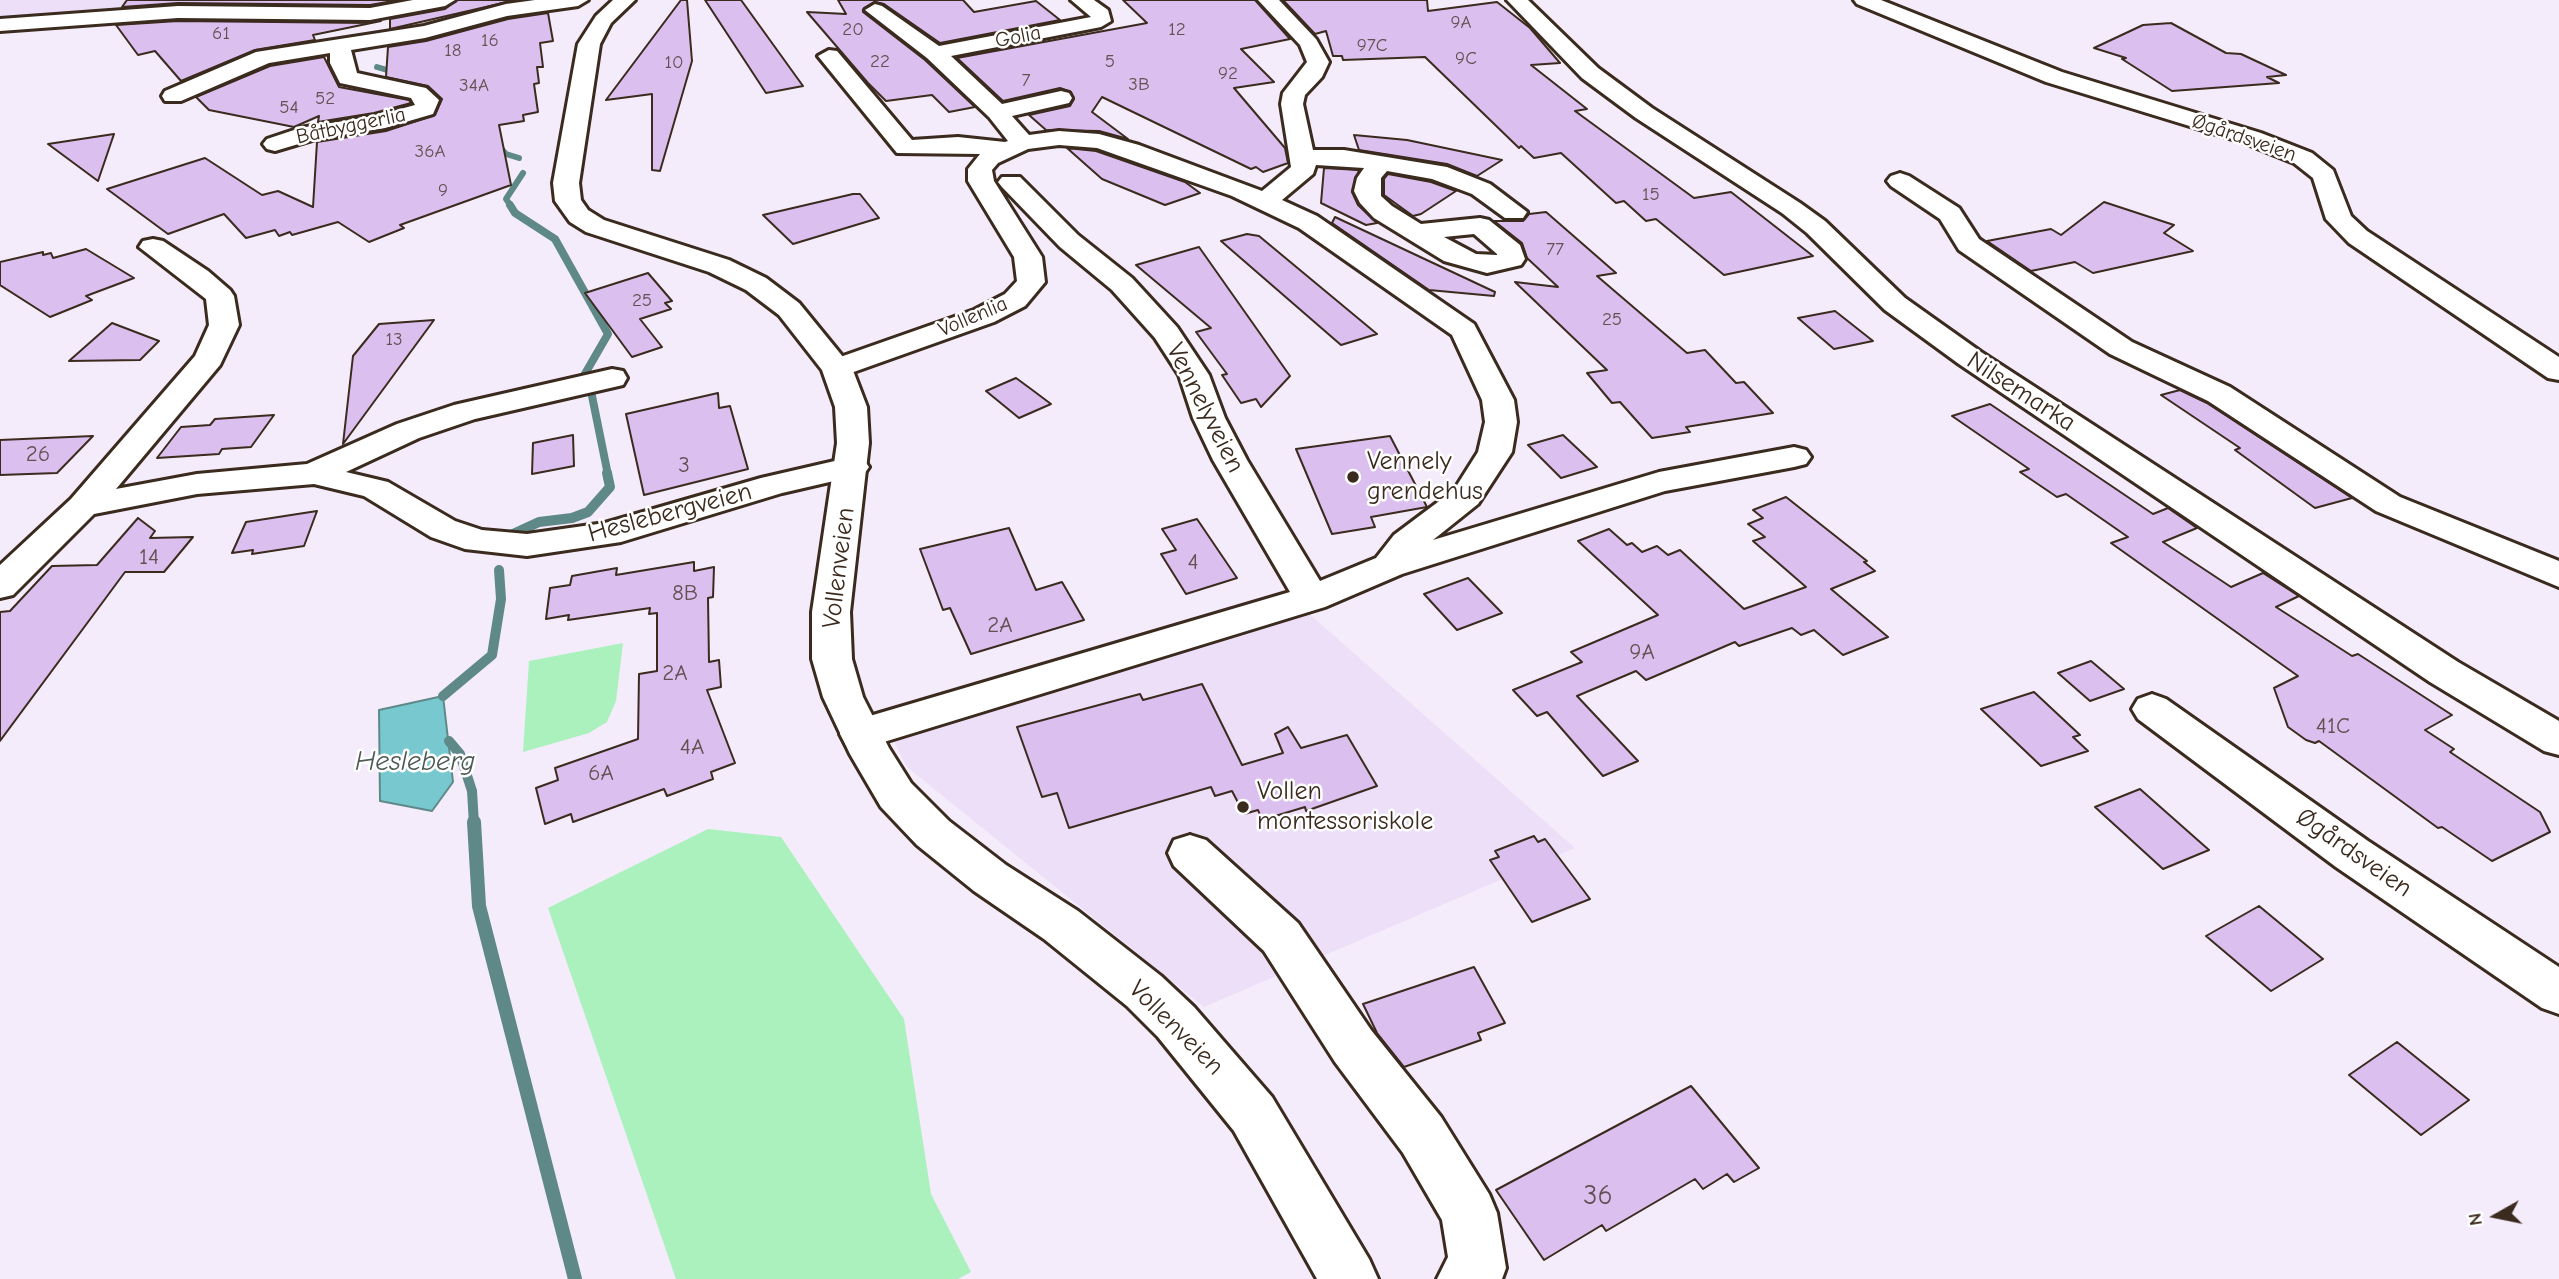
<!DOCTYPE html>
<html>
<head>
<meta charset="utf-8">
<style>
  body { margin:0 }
  #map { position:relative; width:2559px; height:1279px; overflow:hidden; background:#f4ecfa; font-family:"Comic Neue",sans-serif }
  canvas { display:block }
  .north { position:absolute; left:2461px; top:1181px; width:70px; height:70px; -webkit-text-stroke:5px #fff; paint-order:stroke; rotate:261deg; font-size:19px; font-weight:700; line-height:28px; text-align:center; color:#3b2a1e }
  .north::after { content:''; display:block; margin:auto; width:24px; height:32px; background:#3b2a1e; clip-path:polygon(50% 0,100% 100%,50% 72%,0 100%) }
</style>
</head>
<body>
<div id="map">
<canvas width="2559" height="1279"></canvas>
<div class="north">N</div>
</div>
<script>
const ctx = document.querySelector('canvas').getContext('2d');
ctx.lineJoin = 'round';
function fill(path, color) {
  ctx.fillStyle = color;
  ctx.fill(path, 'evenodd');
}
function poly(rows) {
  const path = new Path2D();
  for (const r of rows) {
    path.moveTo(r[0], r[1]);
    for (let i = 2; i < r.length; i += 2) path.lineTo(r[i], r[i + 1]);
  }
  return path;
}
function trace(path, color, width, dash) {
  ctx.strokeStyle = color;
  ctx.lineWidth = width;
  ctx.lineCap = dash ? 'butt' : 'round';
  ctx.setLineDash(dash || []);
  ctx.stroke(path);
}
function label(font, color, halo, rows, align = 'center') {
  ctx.font = font + ' "Comic Neue",sans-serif';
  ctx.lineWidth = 5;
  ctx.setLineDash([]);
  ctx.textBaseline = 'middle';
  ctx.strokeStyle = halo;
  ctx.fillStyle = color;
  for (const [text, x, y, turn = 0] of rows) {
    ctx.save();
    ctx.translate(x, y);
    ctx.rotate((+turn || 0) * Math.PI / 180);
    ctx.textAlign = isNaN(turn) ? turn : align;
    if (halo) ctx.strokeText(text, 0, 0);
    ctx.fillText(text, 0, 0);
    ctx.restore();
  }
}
const built = poly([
  [0,0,429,0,361,10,0,22],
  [1306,611,1575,848,1204,1007,907,767,893,740]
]);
const green = poly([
  [623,643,616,701,607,722,589,733,523,752,529,661],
  [708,829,781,837,904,1019,931,1194,971,1272,958,1279,676,1279,548,908]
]);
const water = poly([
  [443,696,453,782,432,811,380,801,379,710,443,696]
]);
const streamFar3 = poly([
  [377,67,400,74],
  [496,143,506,154,519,158],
  [511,206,506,199,523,173]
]);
const streamFar2 = poly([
  [510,205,515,213,555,239,608,334,582,379],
  [591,391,608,475]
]);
const streamFar1 = poly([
  [513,534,539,522,572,518,588,512,610,487,607,473],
  [443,696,492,655,501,599,499,570],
  [449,741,460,754,472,791,474,824]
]);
const stream = poly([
  [474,822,479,906,575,1279]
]);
const building = poly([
  [127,0,399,0,370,5,178,3,122,7,127,0],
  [457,0,516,0,390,29,390,19,445,9,457,0],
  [681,0,687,0,692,61,660,171,652,170,652,94,606,100,681,0],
  [705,0,741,0,803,86,766,93,705,0],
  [838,0,963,0,974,12,1036,1,1060,20,940,43,884,4,874,2,864,8,863,12,925,60,975,107,949,112,932,95,886,101,868,83,807,12,846,14,838,0],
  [1123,0,1255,0,1290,39,1241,49,1274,82,1234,88,1285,148,1288,163,1263,172,1256,167,1251,169,1102,97,1092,112,1128,139,1099,131,1046,130,1029,115,1070,106,1074,99,1071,92,1060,88,1003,101,957,58,1147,23,1123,0],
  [1283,0,1427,0,1428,11,1497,2,1530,28,1560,63,1531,65,1587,109,1575,111,1694,198,1731,192,1813,256,1724,275,1656,219,1646,221,1624,201,1616,203,1561,153,1534,158,1521,146,1519,148,1425,57,1343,60,1342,56,1333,56,1326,31,1315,34,1283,0],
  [548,13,553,41,540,43,543,67,537,67,539,83,534,84,538,112,523,115,524,121,499,125,511,185,400,225,404,228,369,242,338,222,292,235,290,232,279,236,275,230,246,238,224,214,168,234,107,189,205,158,262,195,278,191,313,207,317,142,386,131,435,115,442,99,428,86,386,77,388,47,426,41,508,19,548,13],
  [178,21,370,23,381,21,313,35,315,40,255,50,181,81,155,51,138,55,116,25,178,21],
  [2171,23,2226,53,2241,54,2286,75,2267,77,2279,83,2172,91,2122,59,2126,58,2094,48,2143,25,2171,23],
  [324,57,339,87,409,100,411,103,374,113,318,122,319,116,294,127,209,110,196,97,270,66,324,57],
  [114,134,98,181,48,144,114,134],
  [1354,135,1407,140,1502,160,1477,176,1447,164,1359,150,1354,135],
  [1067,148,1096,151,1185,182,1200,193,1165,205,1102,179,1067,148],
  [1324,168,1359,170,1352,192,1358,205,1377,223,1366,225,1321,203,1324,168],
  [1388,174,1431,182,1456,191,1421,214,1413,216,1384,195,1384,179,1388,174],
  [853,194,860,194,879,218,793,244,763,215,853,194],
  [2104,202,2174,225,2164,233,2193,251,2093,273,2075,262,2031,271,1987,241,2051,229,2061,235,2104,202],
  [1546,212,1616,273,1597,276,1687,353,1705,350,1736,383,1744,382,1773,413,1686,427,1690,432,1652,438,1620,402,1612,403,1587,373,1607,370,1515,282,1558,287,1527,258,1522,243,1494,221,1523,221,1529,214,1546,212],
  [1335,217,1495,292,1494,296,1429,290,1332,223,1335,217],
  [1247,234,1259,236,1377,334,1341,345,1221,241,1247,234],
  [1199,247,1290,376,1261,407,1256,399,1241,403,1222,375,1227,374,1196,332,1211,328,1136,265,1199,247],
  [86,249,134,278,86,296,92,300,50,317,0,285,0,262,43,252,43,255,51,253,53,258,86,249],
  [648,273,672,301,665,303,671,309,640,319,662,347,632,357,585,293,648,273],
  [1835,311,1873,341,1834,349,1798,318,1835,311],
  [434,320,343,444,353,356,379,324,434,320],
  [112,323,159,341,140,360,69,361,112,323],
  [1016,378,1031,389,1051,404,1019,418,986,391,1016,378],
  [2180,390,2207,403,2352,498,2315,508,2235,450,2240,448,2161,395,2180,390],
  [718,393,719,408,730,406,748,469,644,495,626,414,718,393],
  [1990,404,2153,514,2168,508,2197,528,2163,542,2231,587,2263,573,2299,596,2276,607,2352,656,2358,654,2452,715,2425,730,2454,749,2450,752,2540,812,2550,832,2492,861,2442,827,2438,828,2319,741,2315,743,2306,740,2288,727,2274,688,2298,676,2111,543,2128,537,2066,494,2057,497,2020,472,2029,469,1952,416,1990,404],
  [274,415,251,447,222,449,219,454,157,458,181,427,210,425,215,419,274,415],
  [573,435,574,466,532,474,533,443,573,435],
  [1563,435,1597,467,1561,478,1528,445,1563,435],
  [93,436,57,473,0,475,0,440,93,436],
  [1390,436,1427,507,1371,517,1375,527,1332,534,1296,449,1390,436],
  [1786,497,1867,561,1864,562,1875,571,1831,589,1888,637,1843,655,1814,630,1801,635,1792,628,1739,646,1735,642,1646,680,1636,671,1577,696,1638,761,1603,776,1547,712,1537,716,1513,690,1582,662,1571,652,1658,615,1578,541,1609,529,1627,545,1632,543,1642,552,1657,546,1668,555,1680,550,1744,609,1806,587,1753,541,1765,537,1748,524,1763,518,1753,510,1786,497],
  [317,511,304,546,252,554,253,550,232,553,246,522,317,511],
  [138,518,155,531,150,538,193,537,164,572,125,572,0,741,0,612,10,611,52,566,97,565,138,518],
  [1197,519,1237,578,1186,594,1161,554,1176,550,1162,529,1197,519],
  [1009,528,1036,590,1062,582,1084,620,971,654,950,608,943,610,920,549,1009,528],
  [694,562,694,571,714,567,713,597,708,598,709,662,719,660,721,687,707,690,735,763,711,772,713,779,667,796,664,789,573,822,571,814,545,824,536,788,558,780,555,768,638,739,639,674,657,671,657,613,649,614,650,608,568,620,569,615,546,619,550,588,570,585,572,576,617,568,616,575,694,562],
  [1468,578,1502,613,1457,630,1424,594,1468,578],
  [2091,661,2124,689,2090,701,2058,673,2091,661],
  [1202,684,1242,765,1283,753,1275,734,1288,727,1301,748,1347,735,1377,786,1306,811,1305,807,1262,820,1258,810,1244,814,1232,791,1215,796,1211,787,1069,828,1057,793,1042,797,1017,727,1140,694,1143,700,1202,684],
  [2034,692,2080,735,2073,737,2088,751,2041,766,1981,709,2034,692],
  [2140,789,2209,850,2163,869,2095,807,2140,789],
  [1534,836,1538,842,1545,839,1590,899,1532,922,1490,860,1499,857,1495,851,1534,836],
  [2259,906,2323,959,2271,991,2206,936,2259,906],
  [1474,967,1505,1023,1478,1033,1481,1040,1404,1067,1377,1033,1363,1004,1474,967],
  [2397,1042,2469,1100,2421,1135,2349,1075,2397,1042],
  [1691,1086,1759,1168,1734,1182,1727,1174,1703,1189,1695,1179,1606,1231,1602,1225,1544,1260,1496,1190,1691,1086]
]);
const minor = poly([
  [535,0,588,0,578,6,507,16,425,38,351,50,357,73,426,88,439,100,433,114,385,128,312,140,275,151,267,149,263,144,267,139,300,128,375,116,415,105,411,98,340,83,330,63,330,53,269,63,181,101,165,101,162,96,165,91,256,52,424,26,506,4,535,0],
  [1071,0,1094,0,1108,10,1111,21,1101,27,951,56,1002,104,1061,91,1069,93,1072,98,1069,103,1012,116,1029,135,1059,131,1099,134,1139,145,1262,191,1291,167,1281,104,1283,93,1307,62,1300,45,1258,0,1279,0,1316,39,1329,62,1322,77,1305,95,1303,104,1313,150,1344,150,1447,167,1490,184,1527,212,1523,218,1505,218,1472,194,1432,179,1387,171,1381,178,1381,196,1392,206,1421,224,1480,218,1489,220,1520,245,1525,259,1521,265,1487,273,1444,261,1374,218,1360,203,1354,191,1357,178,1364,168,1316,165,1313,174,1282,200,1317,216,1474,324,1514,400,1517,422,1512,452,1478,504,1433,540,1659,472,1794,447,1806,450,1811,457,1806,464,1794,467,1665,491,1402,574,1325,607,861,749,846,745,840,734,846,723,1290,592,1213,460,1193,418,1179,375,1155,338,1112,290,1060,247,1002,187,998,182,1002,177,1020,177,1078,235,1132,278,1177,327,1209,375,1225,418,1247,460,1320,581,1376,558,1394,535,1454,490,1478,452,1485,422,1482,400,1452,335,1299,228,1232,196,1097,148,1059,145,1028,149,998,163,992,170,994,181,1042,257,1045,282,1025,306,994,322,848,374,837,377,826,374,822,368,826,362,974,310,1005,294,1017,281,1014,257,968,181,968,169,980,154,897,153,818,56,829,50,837,51,912,140,958,137,1005,142,1008,141,989,117,927,58,865,10,875,4,882,6,939,46,1091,17,1071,0],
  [1474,234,1497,254,1497,255,1476,254,1444,237,1474,234],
  [1507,0,1528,0,1598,68,1652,108,1800,203,1825,221,1905,298,1981,352,2458,662,2559,721,2559,755,2544,751,2430,682,1959,364,1885,310,1807,233,1782,213,1636,118,1582,78,1507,0],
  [1854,0,1881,0,2062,72,2261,133,2312,153,2333,170,2351,216,2367,231,2559,357,2559,380,2548,378,2349,243,2326,219,2313,178,2294,163,2245,143,2046,82,1857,4,1854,0],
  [1900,173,1909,176,1959,208,1979,239,2132,342,2230,387,2400,497,2559,561,2559,587,2376,511,2208,401,2110,354,1959,250,1940,219,1891,186,1887,181,1891,176,1900,173],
  [153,239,163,241,208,271,230,290,234,296,239,325,220,365,116,489,197,474,307,464,397,424,454,405,612,369,623,371,627,378,623,385,475,419,419,438,346,472,388,482,455,521,482,530,527,534,605,523,761,478,852,457,864,460,869,467,864,474,782,493,621,542,527,556,465,549,431,537,364,496,314,484,197,494,94,514,13,595,0,598,0,565,71,499,195,356,209,325,206,299,139,247,143,241,153,239],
  [2152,694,2166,699,2368,841,2559,967,2559,1014,2542,1008,2336,867,2138,719,2132,709,2138,699,2152,694],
  [1190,835,1206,840,1298,923,1371,1030,1441,1117,1489,1194,1497,1213,1506,1268,1502,1279,1437,1279,1448,1257,1442,1220,1403,1153,1335,1062,1264,951,1174,866,1168,853,1174,840,1190,835]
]);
const major = poly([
  [413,0,455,0,445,6,370,20,178,18,0,31,0,19,178,6,370,8,413,0],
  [613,0,635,0,611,23,600,44,579,183,581,200,588,210,604,220,729,260,766,278,799,303,852,368,867,407,869,443,850,612,852,659,863,697,889,748,911,783,949,821,1006,865,1078,911,1161,976,1194,1007,1272,1097,1369,1259,1378,1279,1317,1279,1234,1131,1158,1037,1127,1006,1044,939,974,891,917,845,881,807,850,754,823,697,812,659,812,612,837,443,835,407,822,370,779,315,746,290,709,272,586,232,570,222,555,201,553,183,578,44,596,16,613,0]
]);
const markers = [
  [1353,477,7,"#3b2a1e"],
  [1243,807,7,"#3b2a1e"]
];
const farNumbernames = [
  ["9A",1461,23],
  ["20",853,30],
  ["12",1177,30],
  ["61",221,34],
  ["16",490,41],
  ["97C",1372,46],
  ["18",453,51],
  ["9C",1466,59],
  ["22",880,62],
  ["5",1110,62],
  ["10",674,63],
  ["92",1228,74],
  ["7",1026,81],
  ["3B",1139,85],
  ["34A",474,86],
  ["52",325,99],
  ["54",289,108],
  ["36A",430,152],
  ["9",443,191],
  ["15",1651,195],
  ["77",1555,250],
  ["25",642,301],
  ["25",1612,320],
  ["13",394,340]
];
const farStreetnames = [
  ["Golia",1018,37,-11],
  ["Båtbyggerlia",351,126,-12],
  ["Øgårdsveien",2244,138,19],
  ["Vollenlia",973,317,-23]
];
const numberNames = [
  ["26",38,454],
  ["3",684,465],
  ["14",149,557],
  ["4",1193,562],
  ["8B",685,593],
  ["2A",1000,625],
  ["9A",1642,652],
  ["2A",675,673],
  ["41C",2333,726],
  ["4A",692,747],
  ["6A",601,773]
];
const streetNames = [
  ["Nilsemarka",2021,392,33],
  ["Vennelyveien",1205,408,63],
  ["Heslebergveien",670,513,-15],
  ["Vollenveien",839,568,-83],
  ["Øgårdsveien",2354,853,35],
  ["Vollenveien",1176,1028,45]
];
const poiNames = [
  ["Vennely",1367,462],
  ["grendehus",1367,492],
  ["Vollen",1257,792],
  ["montessoriskole",1257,822]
];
const waterNames = [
  ["Hesleberg",415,762]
];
const nearNumbernames = [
  ["36",1598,1196]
];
fill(built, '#ecdff7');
fill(green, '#aaf1be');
fill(water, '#77c9cf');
trace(water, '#5f8988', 2);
trace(streamFar3, '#5f8988', 6);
trace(streamFar2, '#5f8988', 8);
trace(streamFar1, '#5f8988', 10);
trace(stream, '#5f8988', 14);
fill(building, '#dbc0ef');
trace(building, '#3b2a1e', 2);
trace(minor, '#3b2a1e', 6);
trace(major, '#3b2a1e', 6);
fill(minor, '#fff');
fill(major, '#fff');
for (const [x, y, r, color] of markers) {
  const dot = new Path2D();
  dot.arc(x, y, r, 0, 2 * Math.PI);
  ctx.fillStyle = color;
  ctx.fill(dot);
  trace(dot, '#fff', 2.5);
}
label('19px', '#635052', null, farNumbernames);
label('21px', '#3b2a1e', '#fff', farStreetnames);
label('23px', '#635052', null, numberNames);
label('26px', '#3b2a1e', '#fff', streetNames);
label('26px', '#3b2a1e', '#fff', poiNames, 'left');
label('italic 28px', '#4d5a53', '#fff', waterNames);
label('28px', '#635052', null, nearNumbernames);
</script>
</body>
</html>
